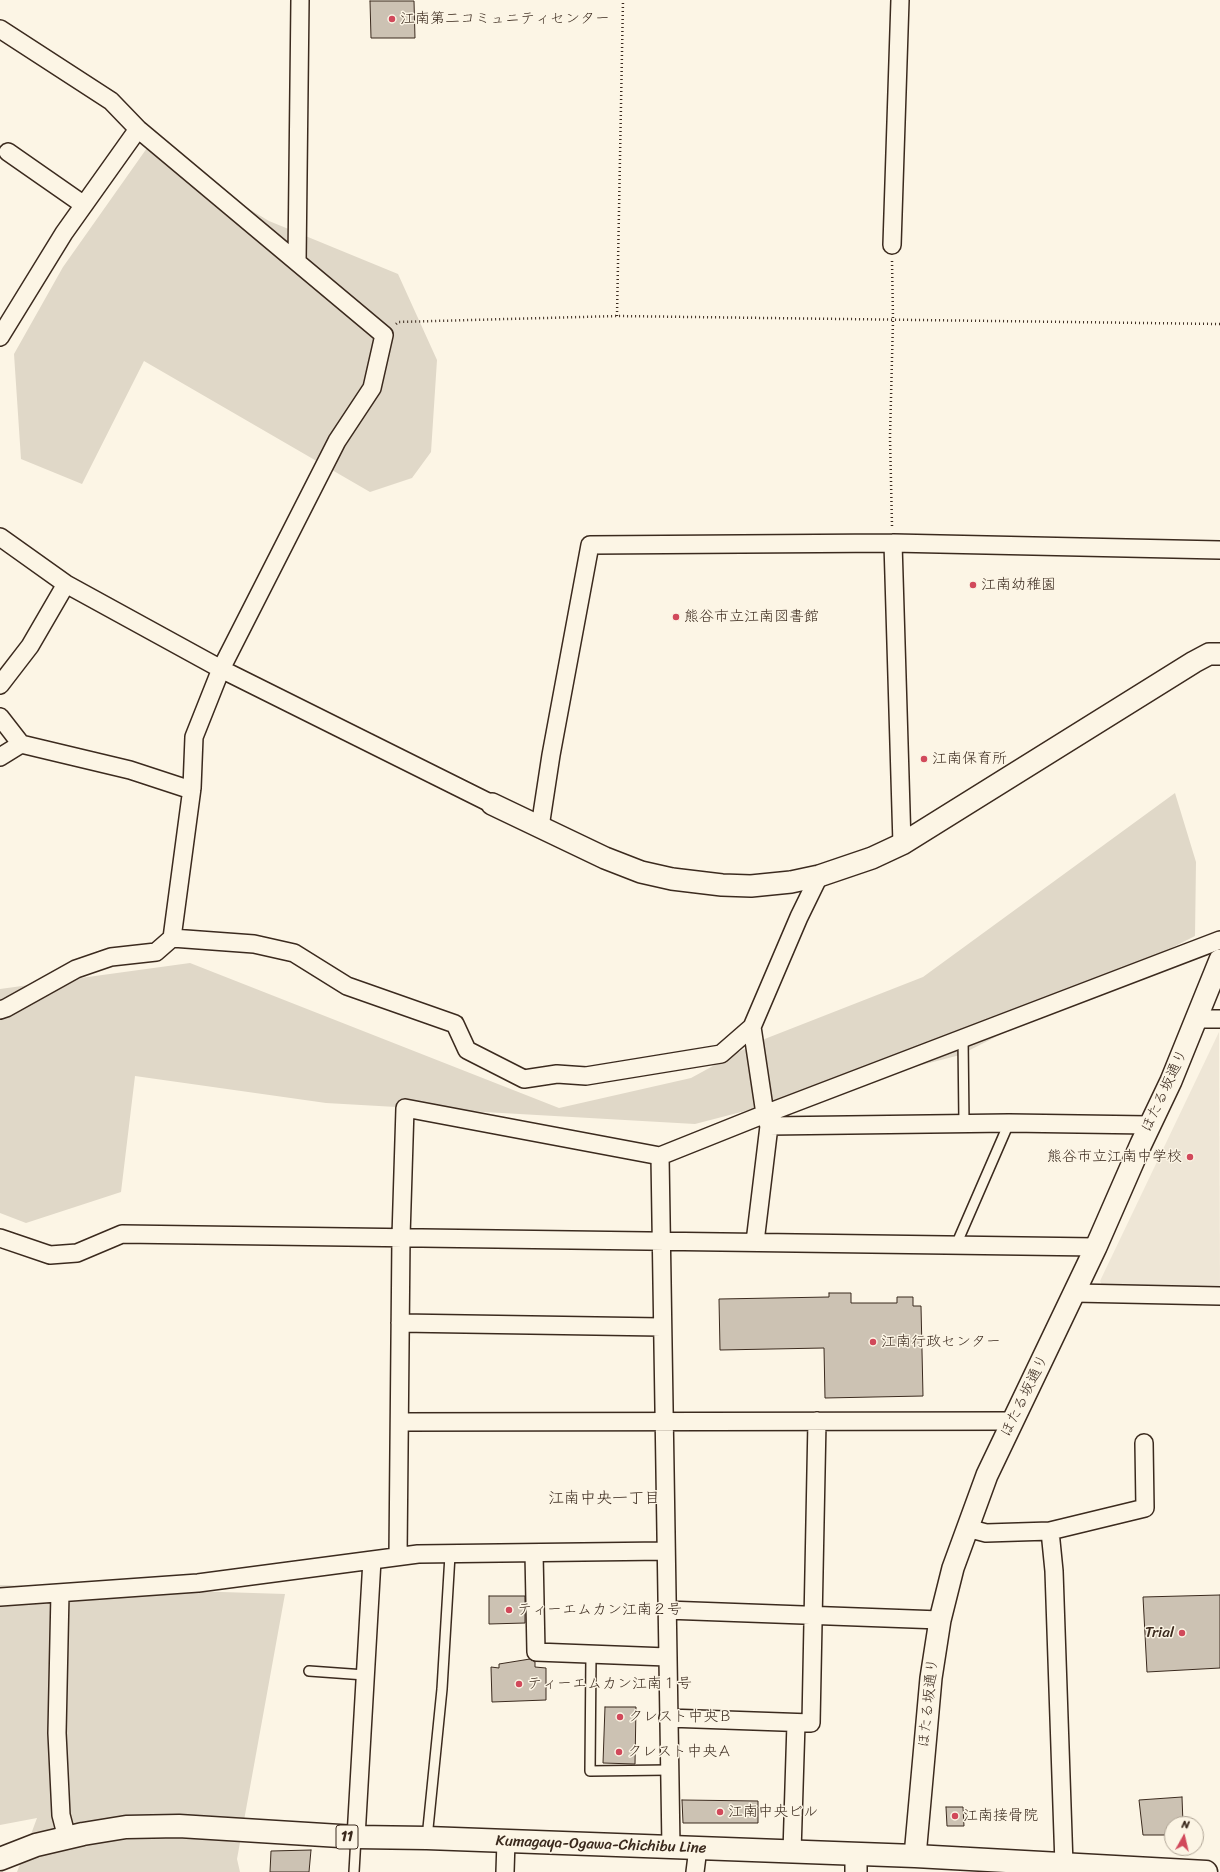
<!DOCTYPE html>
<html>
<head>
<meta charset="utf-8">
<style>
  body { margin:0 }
  #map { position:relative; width:1220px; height:1872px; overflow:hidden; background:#fcf5e5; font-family:Sriracha,sans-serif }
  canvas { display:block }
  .north { position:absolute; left:1164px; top:1816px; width:40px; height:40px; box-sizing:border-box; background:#fcf5e5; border:1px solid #afa495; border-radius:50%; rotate:8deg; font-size:11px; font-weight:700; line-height:16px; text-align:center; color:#3b2a1e }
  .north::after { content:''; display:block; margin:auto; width:14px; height:18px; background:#d1495b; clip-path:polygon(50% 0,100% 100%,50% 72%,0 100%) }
</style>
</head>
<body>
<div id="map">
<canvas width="1220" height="1872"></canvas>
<div class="north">N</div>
</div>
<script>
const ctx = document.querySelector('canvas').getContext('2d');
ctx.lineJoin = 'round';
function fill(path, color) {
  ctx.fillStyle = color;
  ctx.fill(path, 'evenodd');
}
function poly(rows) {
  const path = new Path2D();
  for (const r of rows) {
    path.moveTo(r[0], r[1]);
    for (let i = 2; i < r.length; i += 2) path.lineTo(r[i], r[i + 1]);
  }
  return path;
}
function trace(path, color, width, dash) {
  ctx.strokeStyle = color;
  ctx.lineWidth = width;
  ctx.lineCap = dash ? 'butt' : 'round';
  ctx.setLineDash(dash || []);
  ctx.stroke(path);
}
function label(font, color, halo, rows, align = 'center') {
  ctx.font = font + ' Sriracha,"Klee One",sans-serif';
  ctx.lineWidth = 3;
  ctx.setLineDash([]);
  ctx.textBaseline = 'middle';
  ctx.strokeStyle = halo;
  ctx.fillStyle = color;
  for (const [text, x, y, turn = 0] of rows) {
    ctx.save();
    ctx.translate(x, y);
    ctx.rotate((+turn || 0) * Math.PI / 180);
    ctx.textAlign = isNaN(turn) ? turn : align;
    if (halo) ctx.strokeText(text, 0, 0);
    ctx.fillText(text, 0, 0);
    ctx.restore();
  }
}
const built = poly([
  [1219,1032,1220,1290,1104,1289,1100,1281]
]);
const green = poly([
  [147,148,269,221,398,274,437,360,431,452,412,478,370,492,144,361,82,484,21,459,14,354,63,267],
  [1175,793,1196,862,1195,936,960,1055,695,1124,326,1103,135,1076,121,1192,26,1223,0,1213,0,989,190,963,559,1108,691,1078,757,1042,923,977],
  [0,1585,285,1594,237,1859,240,1872,17,1872,37,1818,0,1825]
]);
const building = poly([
  [370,1,414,1,415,38,371,38,370,1],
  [829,1293,851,1293,851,1303,897,1303,897,1297,913,1297,913,1306,921,1306,923,1396,825,1398,824,1348,720,1350,719,1299,829,1297,829,1293],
  [1220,1595,1220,1668,1147,1672,1143,1597,1220,1595],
  [489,1596,525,1596,525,1623,489,1624,489,1596],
  [530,1659,535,1662,535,1667,546,1668,546,1700,492,1702,491,1667,499,1668,499,1664,530,1659],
  [605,1707,636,1707,635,1764,603,1763,605,1707],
  [1182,1797,1183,1824,1172,1824,1172,1835,1143,1835,1139,1800,1182,1797],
  [682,1800,758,1801,758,1823,683,1823,682,1800],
  [946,1807,963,1807,964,1826,947,1826,946,1807],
  [311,1850,309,1872,270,1872,271,1851,311,1850]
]);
const path = poly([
  [617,316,623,0],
  [396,324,398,322,617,316,1220,324],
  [892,526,890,437,893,320,892,260]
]);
const service = poly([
  [963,1038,964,1123],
  [956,1245,1009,1123],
  [591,1654,590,1771,669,1770],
  [309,1671,365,1675],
  [427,1838,442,1689,450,1555],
  [354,1872,356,1837]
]);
const minor = poly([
  [0,29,111,101,138,129,384,335,372,388,337,441,221,669,194,737,192,788,172,938,156,952,111,957,76,969,6,1008,0,1010],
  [8,152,84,205],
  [892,245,900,0],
  [297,262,300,0],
  [0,337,64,233,138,129],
  [0,537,66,584,221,669,492,804],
  [893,543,902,844],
  [0,685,30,646,66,584],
  [0,717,21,744],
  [0,757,21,744,130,770,191,790,192,788],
  [540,827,551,755,590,545,893,543,1220,550],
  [172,938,254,944,294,953,347,986,455,1024,467,1050,524,1079,557,1074,586,1076,721,1054,752,1027,799,917,819,876],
  [1197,1019,1220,1019],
  [752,1027,765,1114,769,1126,755,1242],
  [769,1126,1009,1123,1149,1125],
  [660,1156,765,1114,1220,940],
  [0,1238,50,1255,77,1253,122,1234,1096,1247],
  [1075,1293,1220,1296],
  [400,1323,661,1327],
  [400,1422,1012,1421],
  [967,1528,986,1533,1050,1531,1145,1508,1144,1443],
  [1050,1531,1054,1571,1064,1865],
  [534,1553,536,1652,667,1657],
  [398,1556,401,1237,405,1108,660,1156,671,1847],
  [60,1593,57,1733,61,1815,67,1838],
  [0,1597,198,1583,418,1554,665,1551],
  [666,1610,940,1620],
  [668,1718,811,1723,817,1421],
  [356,1837,372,1560],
  [792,1852,796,1723],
  [505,1872,506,1841],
  [695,1872,698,1848]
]);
const tertiary = poly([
  [492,804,605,858,641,872,672,879,722,885,751,886,791,882,819,876,872,858,902,844,1194,662,1209,654,1220,654],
  [856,1855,856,1872],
  [915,1856,931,1678,940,1620,953,1568,987,1475,1096,1247,1141,1144,1171,1081,1220,960]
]);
const primary = poly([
  [0,1859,36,1845,83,1834,126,1827,179,1826,356,1837,427,1838,915,1856,1206,1872]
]);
const markers = [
  [392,19,4,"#d1495b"],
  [973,585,4,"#d1495b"],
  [676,617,4,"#d1495b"],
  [924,759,4,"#d1495b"],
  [1190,1157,4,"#d1495b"],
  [873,1342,4,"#d1495b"],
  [509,1610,4,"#d1495b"],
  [1182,1633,4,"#d1495b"],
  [519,1684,4,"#d1495b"],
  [620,1717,4,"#d1495b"],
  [619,1752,4,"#d1495b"],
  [720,1812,4,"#d1495b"],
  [955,1816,4,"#d1495b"]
];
const shields = [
  [347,1837,22]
];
const shieldNames = [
  ["11",347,1837]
];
const poiNames = [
  ["江南第二コミュニティセンター",400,19],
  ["江南幼稚園",981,585],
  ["熊谷市立江南図書館",684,617],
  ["江南保育所",932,759],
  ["熊谷市立江南中学校",1182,1157,"right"],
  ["江南行政センター",881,1342],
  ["ティーエムカン江南２号",517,1610],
  ["Trial",1174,1633,"right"],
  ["ティーエムカン江南１号",527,1684],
  ["クレスト中央Ｂ",628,1717],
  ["クレスト中央Ａ",627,1752],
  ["江南中央ビル",728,1812],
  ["江南接骨院",963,1816]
];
const streetNames = [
  ["ほたる坂通り",1165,1091,-65],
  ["ほたる坂通り",1025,1396,-64],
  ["ほたる坂通り",929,1703,-84],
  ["Kumagaya-Ogawa-Chichibu Line",601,1845,2]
];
const neighbourhoodNames = [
  ["江南中央一丁目",604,1499]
];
fill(built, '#eee6d6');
fill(green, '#e0d8c8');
fill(building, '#ccc2b3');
trace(building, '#3b2a1e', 1);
trace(service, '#3b2a1e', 12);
trace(minor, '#3b2a1e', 20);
trace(tertiary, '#3b2a1e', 24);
trace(primary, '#3b2a1e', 25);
trace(path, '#3b2a1e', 2.5, [1, 3]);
trace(service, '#fcf5e5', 9);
trace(minor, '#fcf5e5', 17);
trace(tertiary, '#fcf5e5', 21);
trace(primary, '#fcf5e5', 22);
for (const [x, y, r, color] of markers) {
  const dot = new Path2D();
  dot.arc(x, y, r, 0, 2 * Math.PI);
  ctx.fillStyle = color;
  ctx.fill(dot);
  trace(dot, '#fcf5e5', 1.5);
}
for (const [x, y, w] of shields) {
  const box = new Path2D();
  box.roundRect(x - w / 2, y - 12, w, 24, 3);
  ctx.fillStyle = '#fcf5e5';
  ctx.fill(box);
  trace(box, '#3b2a1e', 1);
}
label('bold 14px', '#3b2a1e', null, shieldNames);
label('15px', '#3b2a1e', '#fcf5e5', poiNames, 'left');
label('15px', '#3b2a1e', '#fcf5e5', streetNames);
label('16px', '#3b2a1e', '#fcf5e5', neighbourhoodNames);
</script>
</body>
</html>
